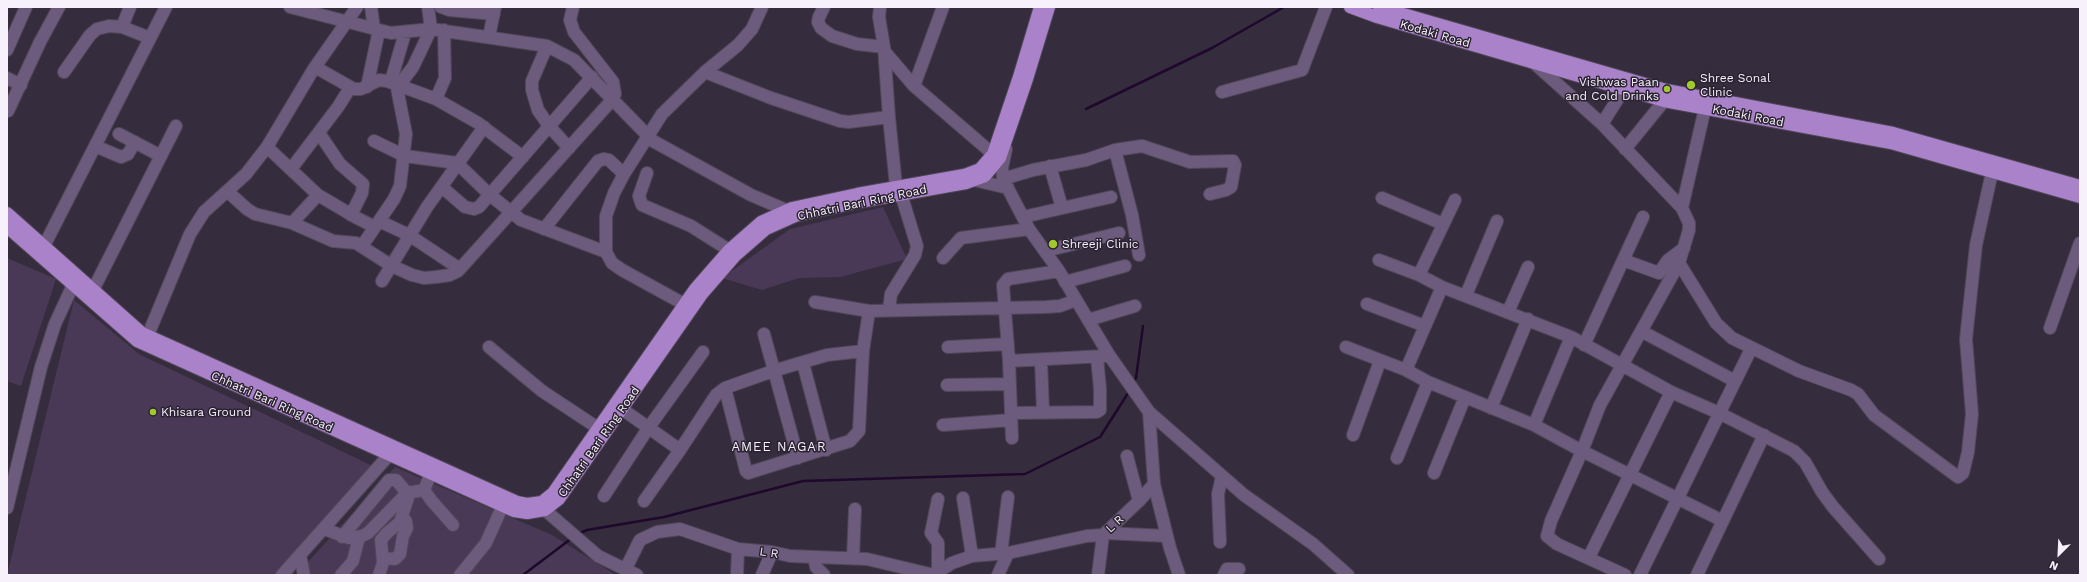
<!DOCTYPE html>
<html>
<head>
<meta charset="utf-8">
<style>
  body { margin:0 }
  #map { position:relative; width:2087px; height:582px; overflow:hidden; background:#352c3d; font-family:"Work Sans",sans-serif }
  canvas { display:block }
  .frame { position:absolute; inset:0; border:8px solid #f7f1fc; pointer-events:none }
  .north { position:absolute; left:2039px; top:534px; width:40px; height:40px; -webkit-text-stroke:3px #2b2232; paint-order:stroke; rotate:204deg; font-size:11px; font-weight:700; line-height:16px; text-align:center; color:#f7f1fc }
  .north::after { content:''; display:block; margin:auto; width:14px; height:18px; background:#f7f1fc; clip-path:polygon(50% 0,100% 100%,50% 72%,0 100%) }
</style>
</head>
<body>
<div id="map">
<canvas width="2087" height="582"></canvas>
<div class="frame"></div>
<div class="north">N</div>
</div>
<script>
const ctx = document.querySelector('canvas').getContext('2d');
ctx.lineJoin = 'round';
function fill(path, color) {
  ctx.fillStyle = color;
  ctx.fill(path, 'evenodd');
}
function poly(rows) {
  const path = new Path2D();
  for (const r of rows) {
    path.moveTo(r[0], r[1]);
    for (let i = 2; i < r.length; i += 2) path.lineTo(r[i], r[i + 1]);
  }
  return path;
}
function trace(path, color, width, dash) {
  ctx.strokeStyle = color;
  ctx.lineWidth = width;
  ctx.lineCap = dash ? 'butt' : 'round';
  ctx.setLineDash(dash || []);
  ctx.stroke(path);
}
function label(font, color, halo, rows, align = 'center') {
  ctx.font = font + ' "Work Sans",sans-serif';
  ctx.lineWidth = 3;
  ctx.setLineDash([]);
  ctx.textBaseline = 'middle';
  ctx.strokeStyle = halo;
  ctx.fillStyle = color;
  for (const [text, x, y, turn = 0] of rows) {
    ctx.save();
    ctx.translate(x, y);
    ctx.rotate((+turn || 0) * Math.PI / 180);
    ctx.textAlign = isNaN(turn) ? turn : align;
    if (halo) ctx.strokeText(text, 0, 0);
    ctx.fillText(text, 0, 0);
    ctx.restore();
  }
}
const green = poly([
  [883,207,907,259,840,277,799,278,762,290,722,278,790,229],
  [7,258,56,279,21,386,7,381],
  [74,300,139,354,381,470,281,575,7,575],
  [395,467,552,535,616,575,296,575]
]);
const stream = poly([
  [1086,109,1212,48,1284,7],
  [1133,384,1136,378,1143,326],
  [578,534,587,530,664,517,803,481,1025,474,1100,437,1130,390],
  [523,575,572,538]
]);
const minor = poly([
  [290,7,391,33,431,29,547,46,574,60,653,141,751,195,786,210,794,216],
  [371,7,374,28],
  [441,7,449,10,494,14],
  [824,7,819,17,818,22,821,28,832,36,857,44,884,47],
  [880,7,879,17,884,47,889,117,896,186],
  [122,27,130,7],
  [489,37,495,7],
  [547,46,532,81,532,90,538,110,549,126,569,148],
  [7,50,26,7],
  [885,52,914,86,993,154],
  [1534,63,1602,124,1682,208],
  [315,67,354,89,361,89,379,80,387,81,436,99,478,123,523,157],
  [64,72,90,35,97,29,109,26,122,27,150,38],
  [705,72,771,98,840,121,849,122,889,117],
  [7,78,21,85],
  [391,81,405,33],
  [400,84,413,67,431,29,428,7],
  [914,86,943,7],
  [367,87,379,30],
  [1222,92,1302,70,1326,7],
  [436,99,445,78,444,30],
  [8,111,40,42,59,7],
  [1602,124,1624,89],
  [319,133,340,164,363,184,362,193,351,215],
  [119,134,161,156],
  [374,141,405,156,457,163,490,195,521,220,606,252],
  [95,146,121,157,128,154,135,142],
  [267,147,318,195,357,218,375,227],
  [1006,149,1002,168,1003,179,1029,229,1059,271,1109,355,1149,412,1244,495,1313,544,1348,575],
  [1625,149,1664,101],
  [1115,150,1132,215,1139,255],
  [1050,166,1062,208],
  [291,169,338,107,350,88],
  [647,173,639,196,642,205,691,226,729,250],
  [1003,179,1033,170,1086,160,1115,150,1142,146,1190,162,1233,161,1235,165,1231,187,1226,190,1210,194],
  [974,180,1008,188],
  [443,188,465,207,474,209,479,207,592,77],
  [227,191,247,209,255,214,292,223,333,241,356,243,392,266,412,275,424,278,436,277,450,275,458,271,612,100,615,94,613,82,574,32,570,20,573,7],
  [1382,198,1443,224],
  [1455,200,1419,275,1442,287,1571,337,1671,392,1719,413,1794,451,1805,462,1822,492,1833,507,1879,559],
  [1023,217,1111,197],
  [379,221,409,235,460,269],
  [292,223,318,195],
  [544,229,598,161,604,159,609,160,624,174],
  [44,246,166,7],
  [362,246,394,199,400,186,406,134,396,83],
  [1045,251,1119,233],
  [943,258,961,238,1029,229],
  [1379,260,1419,275],
  [1623,260,1659,273,1668,260,1684,248],
  [1679,263,1716,323,1732,338,1799,371,1851,390,1858,394,1874,415,1958,477,1963,473,1968,452,1972,414,1966,339,1976,245,1992,172],
  [382,281,427,207,484,127],
  [1065,282,1125,266],
  [1442,287,1406,370,1428,382,1534,425,1582,451,1723,521],
  [93,290,176,126],
  [1466,295,1497,221],
  [815,302,869,311,1046,307,1060,306,1076,300],
  [684,304,622,270,612,263,606,252,606,216,614,193,624,174,662,114,705,72,738,45,752,29,762,7],
  [1367,304,1425,326],
  [889,310,891,294,915,255,917,246,901,194],
  [1508,312,1528,267],
  [1088,320,1135,306],
  [2050,328,2080,243],
  [1641,331,1735,381],
  [764,334,798,458],
  [148,335,190,234,204,212,246,174,267,147,313,70,357,7],
  [1584,345,1643,217],
  [489,347,542,391,598,428],
  [948,347,1008,344],
  [1346,347,1406,370],
  [1041,360,1043,412],
  [1009,361,1104,356],
  [803,363,826,450],
  [947,385,1010,384],
  [725,388,746,471,748,473,850,441,859,431,863,351,869,311],
  [1491,408,1528,319],
  [622,409,680,450,716,395,725,388,773,371,827,355,863,351],
  [1149,412,1154,484,1170,548,1179,575],
  [1011,413,1097,412,1100,410,1100,389,1097,357],
  [943,425,1011,420],
  [1534,425,1571,337],
  [1353,435,1380,361],
  [1012,438,1009,361,1003,285,1008,279,1059,271],
  [1127,456,1139,501],
  [1397,458,1428,382],
  [1434,473,1465,397],
  [424,490,431,500,453,525],
  [604,496,649,427,703,352],
  [963,498,972,556],
  [938,499,931,533,938,543,938,570],
  [644,501,680,450],
  [7,508,41,367,55,324,73,285],
  [545,510,598,556,637,575],
  [324,529,349,538,362,536,368,533,407,493,424,490,431,473],
  [1105,533,1167,536],
  [342,537,389,480,396,480,407,493],
  [1220,542,1218,494,1222,476],
  [1001,554,1008,497],
  [300,555,304,575],
  [814,557,816,567,824,575],
  [1589,557,1671,392],
  [383,558,395,559,400,554,403,536,407,528,406,521,403,517],
  [853,558,855,509],
  [626,568,640,540,657,532,680,529,738,549,772,552,790,556,867,559,934,575],
  [282,575,389,455],
  [341,575,353,561,359,537],
  [379,575,383,563,381,540,387,533,400,522,410,492],
  [460,575,486,543,503,505],
  [737,575,738,549],
  [762,575,772,552],
  [933,575,952,563,972,556,1008,553,1087,536,1103,535],
  [998,575,1008,553],
  [1098,575,1103,535,1139,501,1154,484],
  [1224,575,1227,569,1239,569],
  [1625,575,1557,544,1547,536,1551,521,1582,451,1600,405,1679,263,1689,230,1689,223,1682,208,1705,108],
  [1640,575,1751,349],
  [1697,575,1764,435]
]);
const major = poly([
  [1350,7,1377,17,1664,101,1891,143,2080,197],
  [1379,7,1666,90,1893,133,2080,186],
  [7,213,142,333,517,502,527,504,542,502,553,493,695,289,729,250,761,222,792,208,857,194,964,175,980,169,993,154,1019,77,1040,7],
  [7,227,137,341,514,511,527,513,545,510,559,499,702,294,735,256,766,229,795,216,859,202,966,183,985,176,1000,158,1027,79,1049,7]
]);
const markers = [
  [1691,85,5,"#a1c92a"],
  [1667,89,4,"#a1c92a"],
  [1053,244,5,"#a1c92a"],
  [153,412,4,"#a1c92a"]
];
const streetNames = [
  ["Kodaki Road",1435,34,16],
  ["Kodaki Road",1748,116,11],
  ["Chhatri Bari Ring Road",862,203,-12],
  ["Chhatri Bari Ring Road",272,402,24],
  ["Chhatri Bari Ring Road",599,442,-55],
  ["L R",1115,524,-43],
  ["L R",769,553,9]
];
const poiNames = [
  ["Shree Sonal",1700,78],
  ["Clinic",1700,92],
  ["Vishwas Paan",1659,82,"right"],
  ["and Cold Drinks",1659,96,"right"],
  ["Shreeji Clinic",1062,244],
  ["Khisara Ground",161,412]
];
const neighbourhoodNames = [
  ["AMEE NAGAR",779,447]
];
fill(green, '#493956');
trace(stream, '#1e092c', 2.5);
trace(minor, '#504858', 14);
trace(major, '#504858', 14);
trace(minor, '#6d5b7d', 12);
trace(major, '#aa82c9', 12);
for (const [x, y, r, color] of markers) {
  const dot = new Path2D();
  dot.arc(x, y, r, 0, 2 * Math.PI);
  ctx.fillStyle = color;
  ctx.fill(dot);
  trace(dot, '#2b2232', 1.5);
}
label('12px', '#f7f1fc', '#2b2232', streetNames);
label('12px', '#f7f1fc', '#2b2232', poiNames, 'left');
ctx.letterSpacing = '1px';
label('13px', '#f7f1fc', '#2b2232', neighbourhoodNames);
ctx.letterSpacing = '0px';
</script>
</body>
</html>
